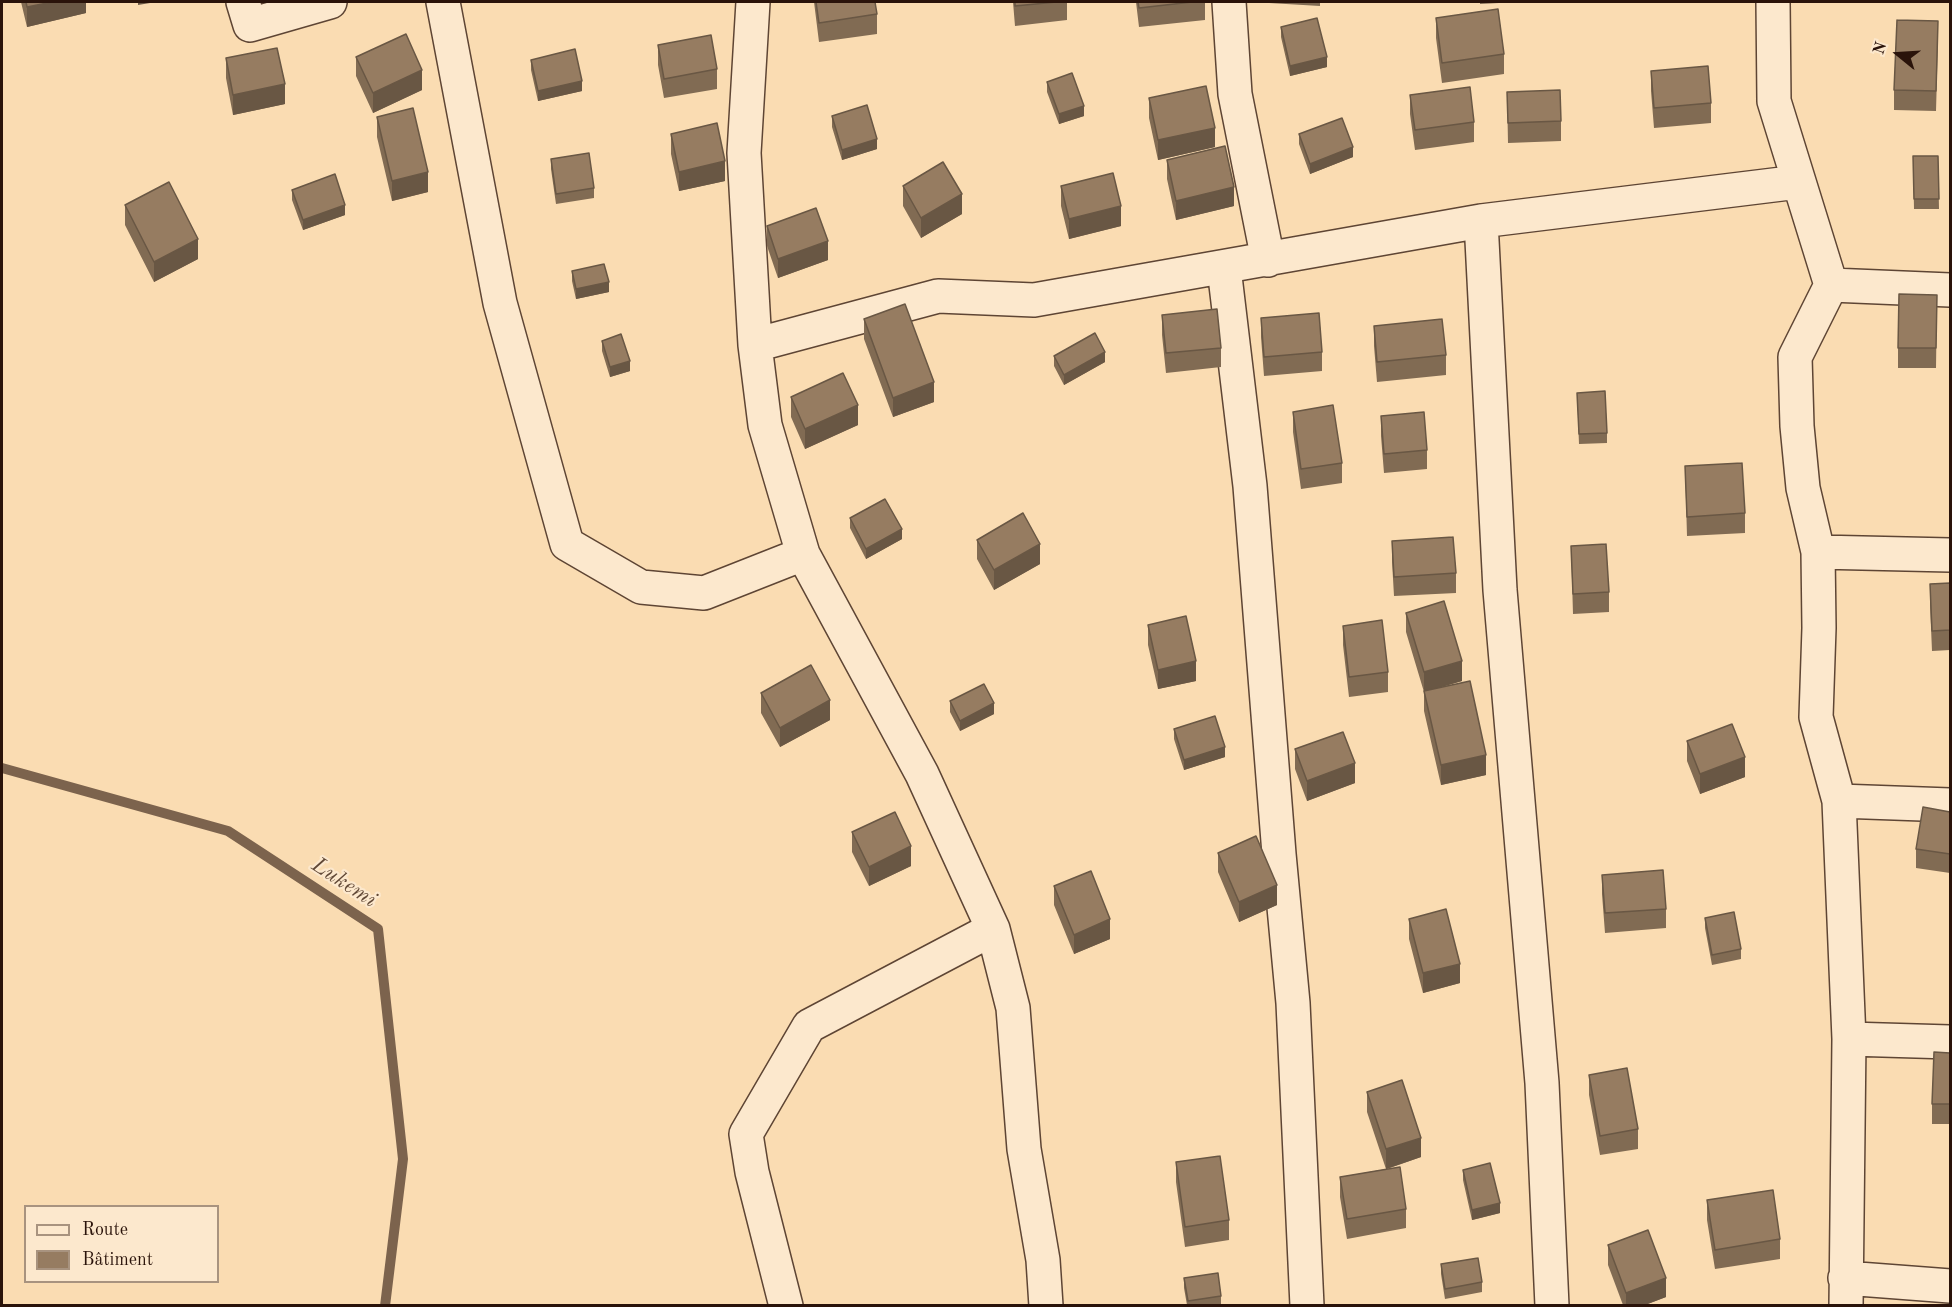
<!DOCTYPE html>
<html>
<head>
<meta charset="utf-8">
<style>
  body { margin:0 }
  #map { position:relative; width:1952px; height:1307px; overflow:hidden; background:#fadcb2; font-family:"Old Standard TT",serif }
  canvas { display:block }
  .frame { position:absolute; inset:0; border:3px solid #2a130a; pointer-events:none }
  .legend { position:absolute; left:24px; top:1205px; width:195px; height:78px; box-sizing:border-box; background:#fce8cd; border:2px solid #a8937f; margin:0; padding:8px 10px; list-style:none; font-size:18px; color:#2a130a }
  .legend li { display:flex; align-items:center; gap:12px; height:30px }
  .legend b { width:30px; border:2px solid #a8937f }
  .north { position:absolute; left:1868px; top:24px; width:60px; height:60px; -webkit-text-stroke:4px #fce8cd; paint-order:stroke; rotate:288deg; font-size:16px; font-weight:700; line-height:24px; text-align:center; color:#2a130a }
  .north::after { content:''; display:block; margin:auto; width:21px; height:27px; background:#2a130a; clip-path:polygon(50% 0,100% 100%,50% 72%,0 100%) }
</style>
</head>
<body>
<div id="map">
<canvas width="1952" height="1307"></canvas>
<div class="frame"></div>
<ul class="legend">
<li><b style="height:8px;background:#fce8cd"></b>Route</li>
<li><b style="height:16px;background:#967c61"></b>Bâtiment</li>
</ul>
<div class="north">N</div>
</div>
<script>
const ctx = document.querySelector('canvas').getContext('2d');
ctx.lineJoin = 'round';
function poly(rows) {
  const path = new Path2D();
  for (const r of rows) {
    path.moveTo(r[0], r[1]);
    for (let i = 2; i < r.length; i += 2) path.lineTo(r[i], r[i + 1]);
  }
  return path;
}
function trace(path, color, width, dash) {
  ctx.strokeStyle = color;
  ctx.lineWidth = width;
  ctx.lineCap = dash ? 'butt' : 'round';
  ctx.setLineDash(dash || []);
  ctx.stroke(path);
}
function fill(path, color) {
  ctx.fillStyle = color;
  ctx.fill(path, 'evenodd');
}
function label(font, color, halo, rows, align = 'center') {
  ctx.font = font + ' "Old Standard TT",serif';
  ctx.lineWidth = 4.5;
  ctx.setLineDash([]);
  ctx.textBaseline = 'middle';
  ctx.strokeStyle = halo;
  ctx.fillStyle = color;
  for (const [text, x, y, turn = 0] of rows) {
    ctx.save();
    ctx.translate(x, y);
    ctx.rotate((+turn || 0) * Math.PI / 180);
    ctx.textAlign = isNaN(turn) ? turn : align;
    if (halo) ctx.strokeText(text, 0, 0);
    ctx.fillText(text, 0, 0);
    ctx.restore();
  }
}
const stream = poly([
  [2,768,228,831,378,929,403,1159,385,1306]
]);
const minor = poly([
  [243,2,250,25,330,2],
  [443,2,500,303,567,544,641,587,704,593,803,554],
  [753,2,744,153,755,345,765,425,803,554,922,774,993,929,1013,1008,1024,1149,1043,1260,1046,1306],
  [1229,2,1235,94,1268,260],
  [1773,2,1774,101,1831,285,1795,357,1797,426,1803,488,1818,552,1819,628,1816,717,1839,801,1849,1039,1846,1306],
  [1481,221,1500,590,1542,1083,1552,1306],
  [1224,268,1250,486,1279,854,1293,1003,1307,1306],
  [1831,285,1950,290],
  [755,345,938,296,1034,300,1481,221,1798,182],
  [1818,552,1950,555],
  [1839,801,1950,805],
  [1849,1039,1950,1042],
  [1845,1278,1950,1286],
  [786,1306,752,1172,746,1134,809,1026,993,929]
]);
const wall = poly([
  [21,2,86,2,86,13,27,27],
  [814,2,875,2,877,14,877,34,819,42],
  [1013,2,1067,2,1067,20,1015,26],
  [1136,2,1205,2,1205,20,1139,27],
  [1252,2,1320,2,1320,6],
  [1480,2,1518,2,1480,4],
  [1436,18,1504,54,1504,74,1442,83,1436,38],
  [1281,27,1327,67,1290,76,1281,37],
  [1938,40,1936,111,1894,110,1894,90],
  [658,45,717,69,717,89,664,98,658,65],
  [356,57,422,90,373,113,356,76],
  [226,58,285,104,233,115,226,78],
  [531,60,582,91,538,101,531,70],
  [1651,71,1711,103,1711,123,1654,128,1651,91],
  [1047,82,1084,116,1059,124,1047,92],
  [1507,92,1561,121,1561,141,1508,143],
  [1410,95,1474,122,1474,142,1415,150,1410,114],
  [1149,98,1215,147,1158,160,1149,118],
  [832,116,877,149,842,160,832,127],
  [377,117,428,192,392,201,377,137],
  [671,134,725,181,679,191,671,154],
  [1299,134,1353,157,1310,174,1299,144],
  [1913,156,1938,156,1939,209,1914,209],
  [551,159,594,188,594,198,556,204,551,169],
  [1167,160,1234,206,1176,220,1167,179],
  [903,186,962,214,921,238,903,206],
  [1061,186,1121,226,1069,239,1061,206],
  [292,190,345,215,303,230,292,200],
  [125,205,198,259,154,282,125,225],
  [767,226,828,260,778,278,767,246],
  [572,271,609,292,576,299,572,281],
  [1937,295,1936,368,1898,368,1898,348],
  [1162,315,1221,348,1221,367,1166,373,1162,335],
  [1261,318,1322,352,1322,371,1264,376,1261,337],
  [864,319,934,402,893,417,864,339],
  [1374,326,1446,355,1446,375,1377,382,1374,346],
  [602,341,630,371,610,377,602,351],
  [1054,356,1105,362,1064,385,1054,366],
  [1577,393,1607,433,1607,443,1579,444],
  [791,397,858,425,805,449,791,417],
  [1293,412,1342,463,1342,483,1301,489,1293,432],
  [1381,416,1427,450,1427,469,1384,473,1381,436],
  [1685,466,1745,513,1745,533,1687,536],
  [850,518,902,539,866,559,850,528],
  [977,540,1040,564,994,590,977,559],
  [1392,541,1456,573,1456,593,1394,596,1392,561],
  [1571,546,1609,592,1609,612,1573,614],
  [1950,583,1950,650,1932,651,1930,604,1930,584],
  [1406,613,1462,681,1435,689,1486,775,1441,785,1424,711,1424,692,1406,632],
  [1148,625,1196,681,1158,689,1148,645],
  [1343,626,1388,672,1388,692,1349,697,1343,645],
  [761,693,830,720,780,747,761,713],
  [950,701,994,714,960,731,950,712],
  [1174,729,1225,757,1184,770,1174,739],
  [1687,741,1745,777,1700,794,1687,761],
  [1295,749,1355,783,1307,801,1295,769],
  [1950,812,1950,873,1916,868,1916,849],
  [852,832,911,866,869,886,852,852],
  [1218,853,1277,905,1239,922,1218,872],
  [1602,875,1666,909,1666,928,1605,933,1602,894],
  [1054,886,1110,939,1074,954,1054,905],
  [1705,918,1741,949,1741,959,1712,965,1705,928],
  [1409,919,1460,983,1423,993,1409,939],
  [1950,1053,1950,1124,1932,1124,1932,1104],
  [1589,1075,1638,1129,1638,1149,1600,1155,1589,1095],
  [1367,1092,1421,1157,1387,1169,1406,1209,1406,1228,1347,1239,1340,1197,1340,1177,1386,1169,1367,1112],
  [1176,1162,1229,1220,1229,1240,1185,1247,1176,1182],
  [1463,1170,1500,1213,1472,1220,1463,1180],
  [1707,1200,1780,1239,1780,1259,1715,1269,1707,1220],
  [1608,1245,1666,1297,1645,1305,1623,1305,1608,1265],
  [1441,1264,1482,1282,1482,1292,1445,1299,1441,1274],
  [1184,1278,1221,1296,1221,1305,1187,1305,1184,1288]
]);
const shadedWall = poly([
  [52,2,86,2,86,13,27,27,27,7],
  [138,2,156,2,138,5],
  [1327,57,1327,67,1290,76,1290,66],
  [422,70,422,90,373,113,373,93],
  [582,81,582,91,538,101,538,91],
  [285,84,285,104,233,115,233,95],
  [1084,106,1084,116,1059,124,1059,114],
  [1215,128,1215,147,1158,160,1158,140],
  [877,139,877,149,842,160,842,150],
  [1353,147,1353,157,1310,174,1310,164],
  [725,161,725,181,679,191,679,172],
  [428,172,428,192,392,201,392,181],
  [1234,187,1234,206,1176,220,1176,201],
  [962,194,962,214,921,238,921,218],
  [345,205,345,215,303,230,303,220],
  [1121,206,1121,226,1069,239,1069,219],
  [198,239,198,259,154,282,154,262],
  [828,241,828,260,778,278,778,259],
  [609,282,609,292,576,299,576,289],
  [1105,352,1105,362,1064,385,1064,375],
  [630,361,630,371,610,377,610,367],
  [934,382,934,402,893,417,893,398],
  [858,405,858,425,805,449,805,429],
  [902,529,902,539,866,559,866,549],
  [1040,544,1040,564,994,590,994,570],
  [1196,661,1196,681,1158,689,1158,670],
  [1462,661,1462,681,1424,692,1424,672],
  [830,700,830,720,780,747,780,728],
  [994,703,994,714,960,731,960,721],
  [1225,747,1225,757,1184,770,1184,760],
  [1486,755,1486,775,1441,785,1441,765],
  [1745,757,1745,777,1700,794,1700,774],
  [1355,763,1355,783,1307,801,1307,781],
  [911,846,911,866,869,886,869,867],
  [1277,885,1277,905,1239,922,1239,902],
  [1110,919,1110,939,1074,954,1074,935],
  [1460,964,1460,983,1423,993,1423,973],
  [1421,1138,1421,1157,1386,1169,1386,1149],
  [1500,1203,1500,1213,1472,1220,1472,1210],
  [1666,1278,1666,1297,1645,1305,1626,1305,1626,1293]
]);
const building = poly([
  [26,2,52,2,27,7,26,2],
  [816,2,875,2,877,14,819,23,816,2],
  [1015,2,1056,2,1015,6,1015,2],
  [1138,2,1192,2,1139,8,1138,2],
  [1498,9,1504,54,1442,63,1436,18,1498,9],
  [1317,18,1327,57,1290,66,1281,27,1317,18],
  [1897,20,1938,21,1936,91,1894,90,1897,20],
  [406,34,422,70,373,93,356,57,406,34],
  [711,35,717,69,664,79,658,45,711,35],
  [277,48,285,84,233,95,226,58,277,48],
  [575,49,582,81,538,91,531,60,575,49],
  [1708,66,1711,103,1654,108,1651,71,1708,66],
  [1072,73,1084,106,1059,114,1047,82,1072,73],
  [1206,86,1215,128,1158,140,1149,98,1206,86],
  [1470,87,1474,122,1415,130,1410,95,1470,87],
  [1560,90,1561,121,1508,123,1507,92,1560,90],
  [867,105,877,139,842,150,832,116,867,105],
  [413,108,428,172,392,181,377,117,413,108],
  [1342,118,1353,147,1310,164,1299,134,1342,118],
  [717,123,725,161,679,172,671,134,717,123],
  [1225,146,1234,187,1176,201,1167,160,1225,146],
  [589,153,594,188,556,194,551,159,589,153],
  [1913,156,1938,156,1939,199,1914,199,1913,156],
  [943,162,962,194,921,218,903,186,943,162],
  [1113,173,1121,206,1069,219,1061,186,1113,173],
  [335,174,345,205,303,220,292,190,335,174],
  [169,182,198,239,154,262,125,205,169,182],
  [816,208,828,241,778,259,767,226,816,208],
  [604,264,609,282,576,289,572,271,604,264],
  [1899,294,1937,295,1936,348,1898,348,1899,294],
  [905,304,934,382,893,398,864,319,905,304],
  [1217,309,1221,348,1166,353,1162,315,1217,309],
  [1319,313,1322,352,1264,357,1261,318,1319,313],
  [1442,319,1446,355,1377,362,1374,326,1442,319],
  [1095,333,1105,352,1064,375,1054,356,1095,333],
  [621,334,630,361,610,367,602,341,621,334],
  [843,373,858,405,805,429,791,397,843,373],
  [1605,391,1607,433,1579,434,1577,393,1605,391],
  [1333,405,1342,463,1301,469,1293,412,1333,405],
  [1424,412,1427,450,1384,454,1381,416,1424,412],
  [1742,463,1745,513,1687,517,1685,466,1742,463],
  [885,499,902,529,866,549,850,518,885,499],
  [1023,513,1040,544,994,570,977,540,1023,513],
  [1453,537,1456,573,1394,577,1392,541,1453,537],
  [1606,544,1609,592,1573,594,1571,546,1606,544],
  [1950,583,1950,630,1932,631,1930,584,1950,583],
  [1444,601,1462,661,1424,672,1406,613,1444,601],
  [1186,616,1196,661,1158,670,1148,625,1186,616],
  [1382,620,1388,672,1349,677,1343,626,1382,620],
  [811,665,830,700,780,728,761,693,811,665],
  [1470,681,1486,755,1441,765,1424,691,1470,681],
  [984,684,994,703,960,721,950,701,984,684],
  [1215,716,1225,747,1184,760,1174,729,1215,716],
  [1732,724,1745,757,1700,774,1687,741,1732,724],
  [1343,732,1355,763,1307,781,1295,749,1343,732],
  [1923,807,1950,812,1950,854,1916,849,1923,807],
  [895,812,911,846,869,867,852,832,895,812],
  [1256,836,1277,885,1239,902,1218,853,1256,836],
  [1663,870,1666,909,1605,913,1602,875,1663,870],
  [1091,871,1110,919,1074,935,1054,886,1091,871],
  [1446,909,1460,964,1423,973,1409,919,1446,909],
  [1734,912,1741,949,1712,955,1705,918,1734,912],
  [1934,1052,1950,1053,1950,1104,1932,1104,1934,1052],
  [1627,1068,1638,1129,1600,1136,1589,1075,1627,1068],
  [1402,1080,1421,1138,1386,1149,1367,1092,1402,1080],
  [1220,1156,1229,1220,1185,1227,1176,1162,1220,1156],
  [1490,1163,1500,1203,1472,1210,1463,1170,1490,1163],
  [1400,1167,1406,1209,1347,1219,1340,1177,1400,1167],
  [1773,1190,1780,1239,1715,1250,1707,1200,1773,1190],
  [1648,1230,1666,1278,1626,1293,1608,1245,1648,1230],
  [1478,1258,1482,1282,1445,1289,1441,1264,1478,1258],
  [1218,1273,1221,1296,1188,1301,1184,1278,1218,1273]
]);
const waterNames = [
  ["Lukemi",344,883,33]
];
trace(stream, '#7c634d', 10);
trace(minor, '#5e4534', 36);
trace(minor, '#fce8cd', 33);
fill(wall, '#816b53');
fill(shadedWall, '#695744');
fill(building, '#967c61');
trace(building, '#695744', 1.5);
label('italic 22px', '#614836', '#fce8cd', waterNames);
</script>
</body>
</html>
